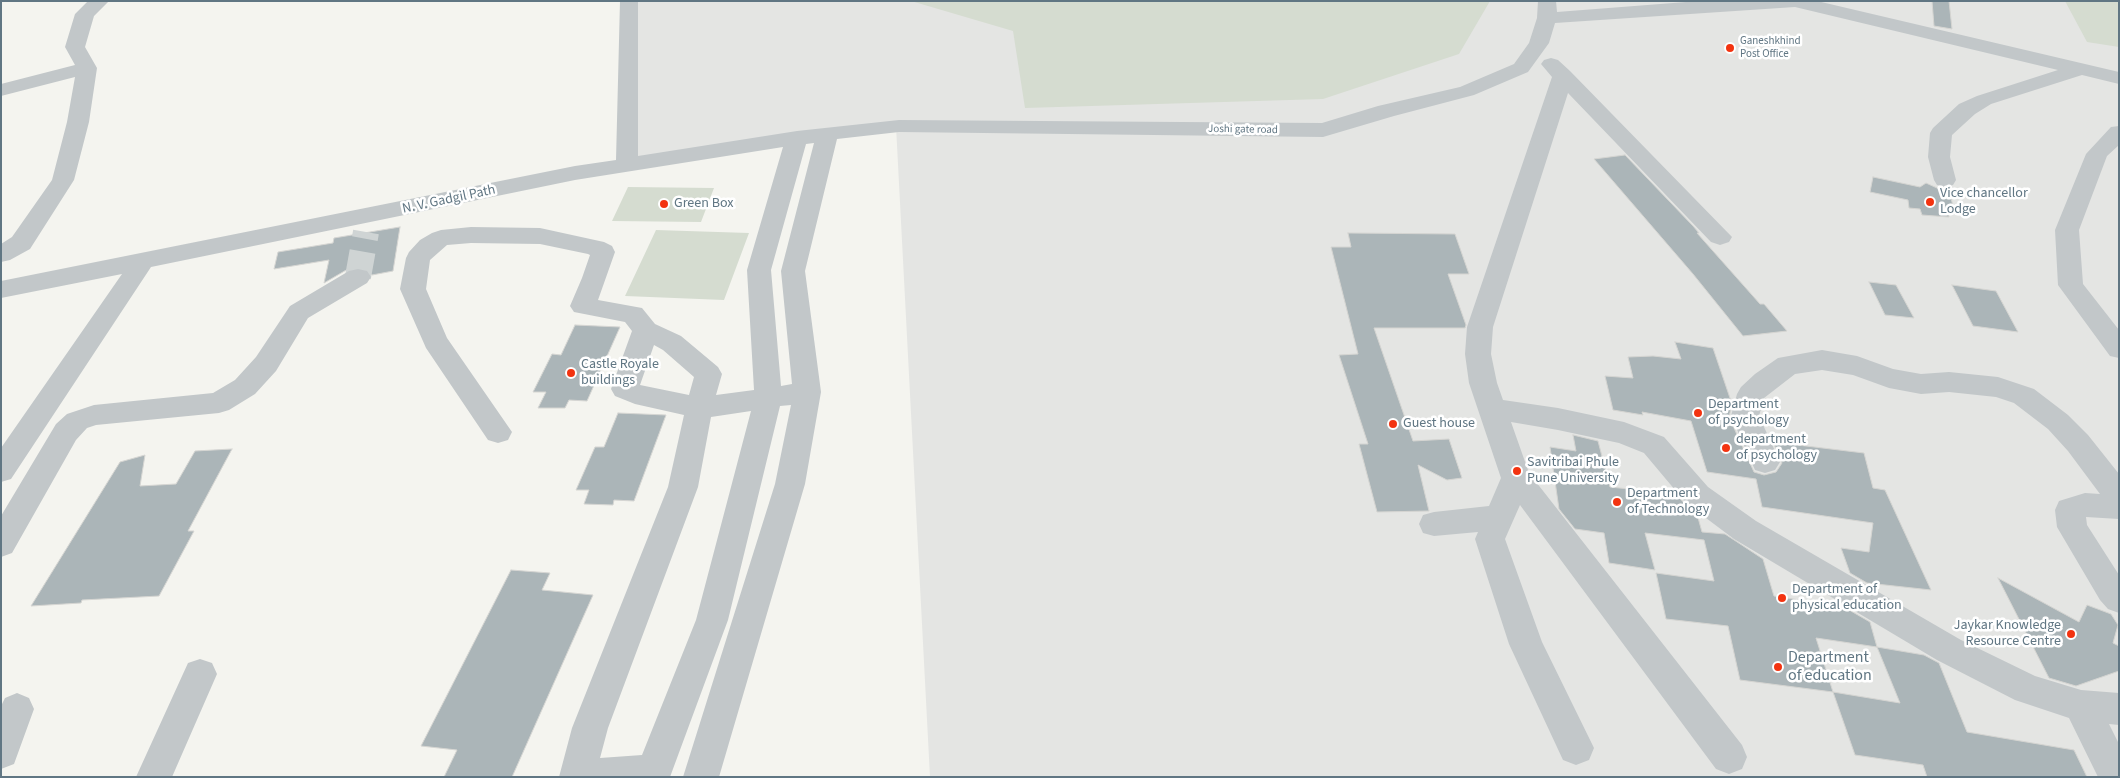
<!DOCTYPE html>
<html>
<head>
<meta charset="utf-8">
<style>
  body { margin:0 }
  #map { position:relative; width:2120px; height:778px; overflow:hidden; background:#f4f4ef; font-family:"Source Sans 3",sans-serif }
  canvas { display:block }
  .frame { position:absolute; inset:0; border:2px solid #607683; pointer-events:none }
</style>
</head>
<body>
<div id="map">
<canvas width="2120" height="778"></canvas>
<div class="frame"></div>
</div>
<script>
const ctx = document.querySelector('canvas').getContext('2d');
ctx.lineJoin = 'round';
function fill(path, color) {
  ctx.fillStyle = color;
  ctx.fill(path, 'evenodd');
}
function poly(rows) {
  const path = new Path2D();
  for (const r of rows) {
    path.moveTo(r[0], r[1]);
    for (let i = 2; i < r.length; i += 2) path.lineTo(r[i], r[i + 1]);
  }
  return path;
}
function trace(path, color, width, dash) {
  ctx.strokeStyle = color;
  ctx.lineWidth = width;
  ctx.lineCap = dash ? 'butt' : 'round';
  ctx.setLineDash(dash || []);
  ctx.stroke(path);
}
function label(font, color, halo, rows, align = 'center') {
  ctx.font = font + ' "Source Sans 3",sans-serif';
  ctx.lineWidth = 5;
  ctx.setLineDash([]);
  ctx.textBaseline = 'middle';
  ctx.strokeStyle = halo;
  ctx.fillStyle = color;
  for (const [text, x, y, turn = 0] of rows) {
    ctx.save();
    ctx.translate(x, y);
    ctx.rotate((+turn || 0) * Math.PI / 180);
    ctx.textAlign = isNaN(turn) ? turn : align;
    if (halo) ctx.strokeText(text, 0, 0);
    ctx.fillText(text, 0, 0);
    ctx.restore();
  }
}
const built = poly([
  [634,1,2119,1,2119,777,930,777,896,126,627,165]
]);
const green = poly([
  [911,1,1490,1,1459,54,1323,99,1025,108,1013,31],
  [2065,1,2119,1,2119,47,2087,42],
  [628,187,714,188,701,222,612,221],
  [656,230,749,233,724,300,625,296]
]);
const building = poly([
  [1932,1,1949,1,1952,29,1934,26,1932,1],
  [1625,155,1693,226,1699,233,1697,233,1760,304,1764,304,1787,331,1743,336,1693,274,1594,159,1625,155],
  [1873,177,1920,187,1926,183,1937,188,1949,190,1954,210,1948,209,1949,217,1922,215,1920,209,1909,208,1908,200,1870,192,1873,177],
  [400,227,393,271,372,275,367,269,358,267,348,269,324,283,329,260,274,269,278,252,333,243,334,238,400,227],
  [1348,233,1455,234,1469,274,1448,274,1466,325,1465,328,1374,328,1413,441,1449,439,1462,478,1447,480,1418,465,1429,511,1377,512,1359,444,1368,444,1339,355,1358,354,1331,247,1351,247,1348,233],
  [1869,282,1896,285,1914,318,1885,315,1869,282],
  [1952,285,1996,291,2018,332,1973,326,1952,285],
  [575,325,620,327,587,401,569,400,565,408,538,408,546,392,533,392,552,354,561,355,575,325],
  [1675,342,1713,348,1732,404,1729,417,1754,472,1764,475,1776,472,1782,463,1773,442,1864,453,1873,488,1885,490,1931,590,1867,583,1850,573,1841,548,1869,552,1873,523,1762,507,1756,479,1707,472,1691,421,1642,412,1643,415,1613,410,1605,376,1633,378,1628,357,1653,356,1681,359,1675,342],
  [618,413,666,415,634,501,614,500,613,505,584,504,589,490,576,490,595,447,604,447,618,413],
  [1573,435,1598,441,1610,487,1676,494,1685,504,1697,514,1702,532,1725,534,1763,559,1774,596,1844,607,1870,622,1877,647,1816,638,1833,692,1740,680,1728,626,1666,619,1656,573,1714,581,1704,540,1645,533,1655,570,1609,563,1604,533,1575,529,1559,509,1550,447,1576,451,1573,435],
  [232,449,188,531,194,531,159,596,82,600,81,603,31,606,120,462,145,455,140,486,176,484,195,451,232,449],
  [511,570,550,573,542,590,593,595,512,777,444,777,457,750,421,746,511,570],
  [1998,578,2079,622,2087,605,2111,614,2118,625,2113,643,2119,646,2119,671,2076,686,2049,678,1998,578],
  [1877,647,1924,655,1939,663,1967,732,2074,750,2087,777,1927,777,1923,765,1855,755,1833,692,1900,703,1877,647]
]);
const minorTunnel = poly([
  [358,277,366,232]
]);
const minor = poly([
  [88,1,109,1,94,16,85,47,97,68,89,122,74,180,30,249,10,260,1,262,1,244,12,237,52,180,67,122,75,77,1,96,1,84,75,65,65,47,75,14,88,1],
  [620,1,638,1,638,156,797,131,899,120,1322,123,1378,106,1460,87,1514,64,1529,43,1537,18,1538,1,1556,1,1557,12,1699,1,1817,1,2119,72,2119,84,2082,75,1991,104,1975,114,1952,135,1950,157,1956,180,1953,185,1945,187,1937,185,1934,180,1928,157,1930,133,1933,128,1959,104,1977,96,2058,70,1795,7,1555,23,1549,43,1528,72,1474,95,1394,116,1323,137,899,132,837,139,805,271,821,392,805,484,719,777,683,777,775,484,791,405,780,406,728,620,670,777,559,777,572,728,668,487,684,415,635,404,615,396,611,389,632,331,625,322,574,312,570,306,582,278,590,255,588,254,540,244,471,243,447,245,430,260,426,289,447,338,512,432,508,440,498,443,488,440,426,348,400,289,406,258,409,252,420,240,432,233,441,230,471,227,540,228,604,242,612,246,615,252,598,300,642,308,655,324,681,336,718,367,722,374,716,395,754,390,747,270,783,147,575,180,151,267,11,479,1,482,1,448,122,274,1,298,1,281,575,166,616,160,620,1],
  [814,143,781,271,792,384,781,386,771,270,806,144,814,143],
  [654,345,663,350,694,377,689,395,640,385,654,345],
  [751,411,696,620,642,755,600,758,608,728,698,487,711,417,751,411],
  [1551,58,1558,60,1570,71,1732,237,1729,242,1720,245,1711,242,1568,93,1493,327,1491,354,1497,383,1503,400,1558,408,1624,422,1664,437,1708,487,1756,521,1961,640,2035,676,2081,690,2119,693,2119,725,2109,724,2119,744,2119,777,2098,777,2069,718,2015,700,1937,660,1734,539,1686,503,1644,453,1619,443,1558,430,1511,422,1529,473,1742,745,1747,757,1742,769,1729,774,1716,769,1520,505,1505,539,1542,642,1594,748,1589,760,1576,765,1563,760,1509,644,1475,539,1478,532,1434,536,1423,533,1419,524,1423,515,1434,512,1489,506,1501,478,1469,383,1465,354,1467,327,1552,77,1541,64,1544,60,1551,58],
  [2119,126,2119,145,2107,156,2079,230,2083,284,2119,330,2119,358,2110,356,2058,285,2055,230,2086,154,2111,127,2119,126],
  [358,269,367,271,371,277,367,283,308,318,276,371,255,394,229,410,219,413,96,425,87,428,76,440,12,553,1,557,1,516,56,424,67,414,94,405,213,393,235,380,256,357,290,306,349,271,358,269],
  [1822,350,1857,356,1893,369,1921,374,1949,372,1998,377,2034,389,2068,415,2088,435,2119,474,2119,519,2086,517,2087,525,2119,575,2119,613,2108,609,2100,600,2057,527,2055,510,2059,501,2085,493,2100,494,2068,451,2048,429,2014,403,1996,397,1949,392,1921,394,1889,388,1853,375,1822,370,1795,374,1764,398,1759,416,1780,462,1775,470,1765,473,1755,470,1731,416,1737,394,1741,387,1755,374,1778,358,1822,350],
  [200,659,212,663,217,674,172,777,136,777,188,663,200,659],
  [17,693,29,698,34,709,14,764,1,769,1,706,5,698,17,693]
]);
const markers = [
  [1730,48,5,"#f33310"],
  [1930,202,5,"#f33310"],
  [664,204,5,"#f33310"],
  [571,373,5,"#f33310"],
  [1698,413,5,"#f33310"],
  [1393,424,5,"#f33310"],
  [1726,448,5,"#f33310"],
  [1517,471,5,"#f33310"],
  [1617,502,5,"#f33310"],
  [1782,598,5,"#f33310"],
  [2071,634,5,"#f33310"],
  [1778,667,5,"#f33310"]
];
const farPoinames = [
  ["Ganeshkhind",1740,42],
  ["Post Office",1740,55]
];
const farStreetnames = [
  ["Joshi gate road",1243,130,1]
];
const poiNames = [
  ["Vice chancellor",1940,194],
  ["Lodge",1940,210],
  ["Green Box",674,204],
  ["Castle Royale",581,365],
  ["buildings",581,381],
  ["Department",1708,405],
  ["of psychology",1708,421],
  ["Guest house",1403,424],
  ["department",1736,440],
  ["of psychology",1736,456],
  ["Savitribai Phule",1527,463],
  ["Pune University",1527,479],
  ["Department",1627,494],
  ["of Technology",1627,510],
  ["Department of",1792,590],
  ["physical education",1792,606],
  ["Jaykar Knowledge",2061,626,"right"],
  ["Resource Centre",2061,642,"right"]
];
const streetNames = [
  ["N. V. Gadgil Path",449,200,-12]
];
const nearPoinames = [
  ["Department",1788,658],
  ["of education",1788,676]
];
fill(built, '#e4e5e3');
fill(green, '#d5dcd0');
fill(building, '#abb5b8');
trace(building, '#d5d5d2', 1);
trace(minorTunnel, '#cfd4d4', 26, [26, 13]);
fill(minor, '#c2c7c9');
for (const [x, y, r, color] of markers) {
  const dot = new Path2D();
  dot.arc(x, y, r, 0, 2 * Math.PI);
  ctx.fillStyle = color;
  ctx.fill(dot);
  trace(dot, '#fff', 2);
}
label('11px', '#607683', '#fff', farPoinames, 'left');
label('11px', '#607683', '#fff', farStreetnames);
label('14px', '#607683', '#fff', poiNames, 'left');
label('14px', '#607683', '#fff', streetNames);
label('16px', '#607683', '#fff', nearPoinames, 'left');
</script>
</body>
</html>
